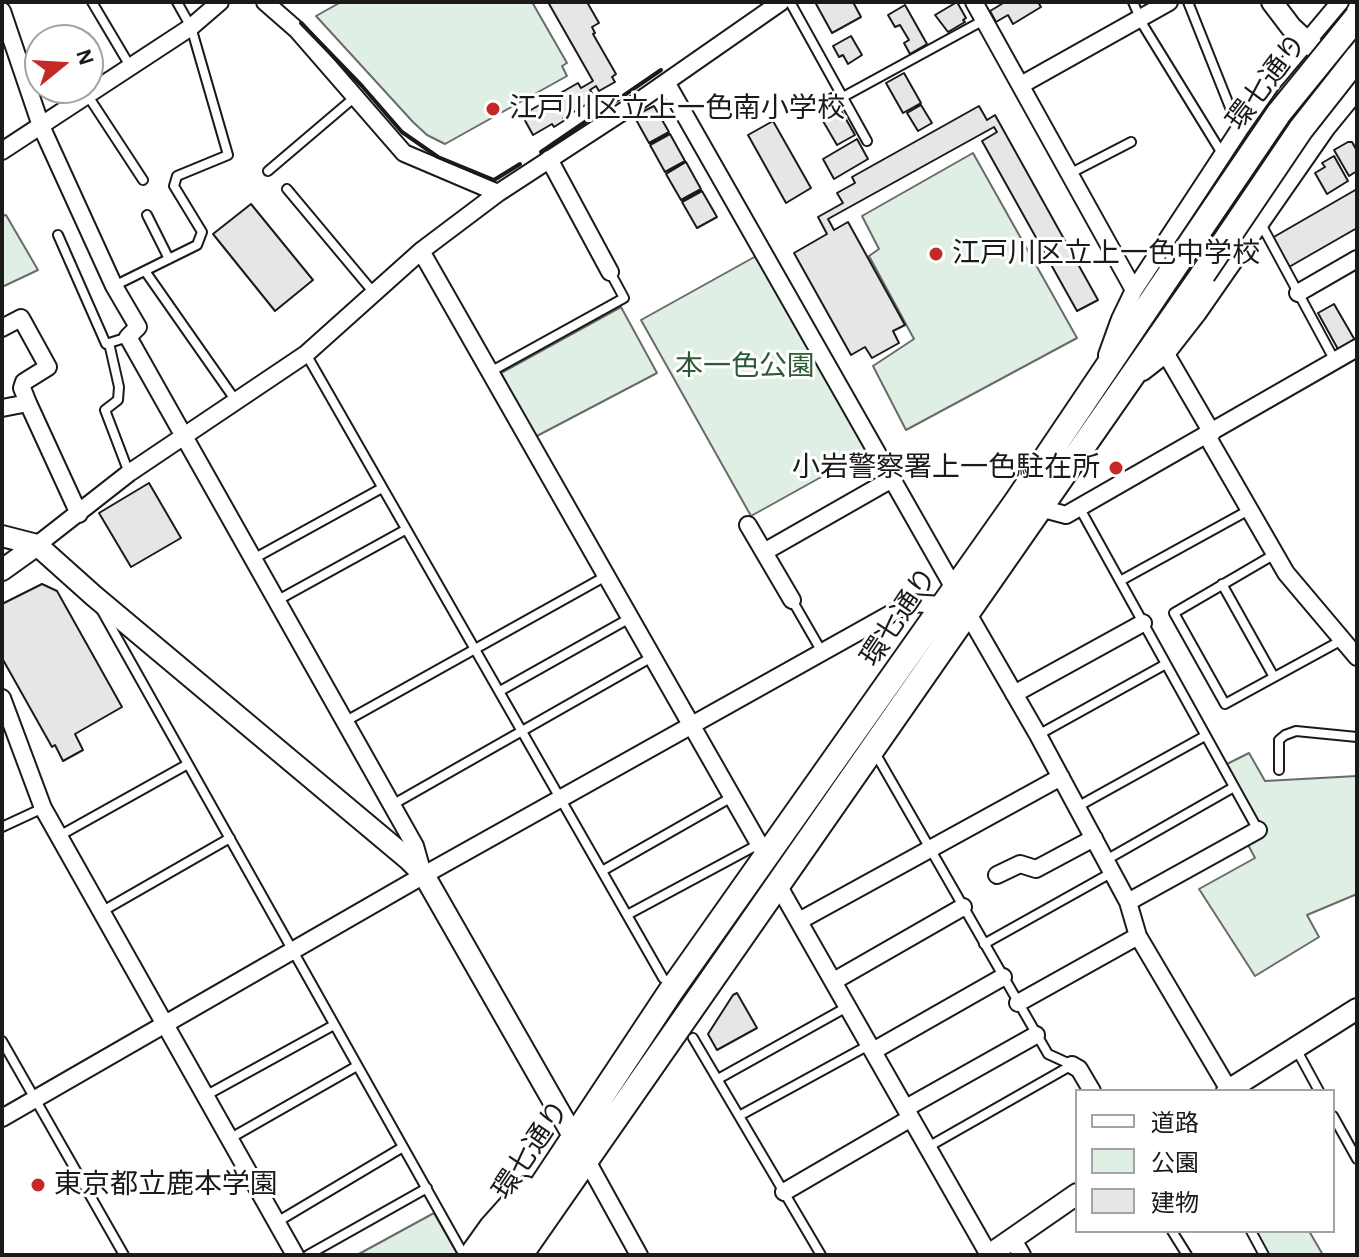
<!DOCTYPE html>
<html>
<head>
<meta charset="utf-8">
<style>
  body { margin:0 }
  #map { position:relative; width:1359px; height:1257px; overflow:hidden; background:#fff; font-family:"Alegreya Sans","Noto Sans JP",sans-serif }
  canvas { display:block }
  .frame { position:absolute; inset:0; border:4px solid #1a1a1a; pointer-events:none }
  .legend { position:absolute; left:1075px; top:1089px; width:260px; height:144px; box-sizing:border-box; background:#fff; border:2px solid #a3a3a3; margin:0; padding:10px 14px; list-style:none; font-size:24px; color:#1a1a1a }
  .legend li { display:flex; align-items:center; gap:16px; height:40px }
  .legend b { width:40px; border:2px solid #a3a3a3 }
  .north { position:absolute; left:24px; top:24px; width:80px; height:80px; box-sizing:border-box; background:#fff; border:2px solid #a3a3a3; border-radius:50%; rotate:72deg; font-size:22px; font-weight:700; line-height:32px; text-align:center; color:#1a1a1a }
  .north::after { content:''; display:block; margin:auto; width:28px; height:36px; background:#c62828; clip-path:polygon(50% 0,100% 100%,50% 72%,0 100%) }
</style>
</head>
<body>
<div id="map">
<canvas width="1359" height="1257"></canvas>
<div class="frame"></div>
<ul class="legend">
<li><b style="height:10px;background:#fff"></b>道路</li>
<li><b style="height:22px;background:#e0efe3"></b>公園</li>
<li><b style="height:22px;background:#e6e6e6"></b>建物</li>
</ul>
<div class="north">N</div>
</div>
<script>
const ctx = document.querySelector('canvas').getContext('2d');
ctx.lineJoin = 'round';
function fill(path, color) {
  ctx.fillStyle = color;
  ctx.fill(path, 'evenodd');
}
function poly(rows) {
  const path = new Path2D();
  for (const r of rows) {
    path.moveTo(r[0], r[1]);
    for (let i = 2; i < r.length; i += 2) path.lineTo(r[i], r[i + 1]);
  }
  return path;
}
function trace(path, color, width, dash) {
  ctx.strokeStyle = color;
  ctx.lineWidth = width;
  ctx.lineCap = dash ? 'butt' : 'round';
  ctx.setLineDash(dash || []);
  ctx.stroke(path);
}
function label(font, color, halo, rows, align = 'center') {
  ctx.font = font + ' "Alegreya Sans","Noto Sans JP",sans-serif';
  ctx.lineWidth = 6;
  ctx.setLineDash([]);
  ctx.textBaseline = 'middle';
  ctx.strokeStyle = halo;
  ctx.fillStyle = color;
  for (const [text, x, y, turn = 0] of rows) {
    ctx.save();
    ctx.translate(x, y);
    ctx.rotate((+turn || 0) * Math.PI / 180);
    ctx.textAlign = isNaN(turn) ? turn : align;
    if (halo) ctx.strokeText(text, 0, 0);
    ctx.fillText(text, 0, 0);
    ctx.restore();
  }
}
const green = poly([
  [341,2,532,2,567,63,562,66,567,76,445,144,427,135,413,122,316,16,341,2],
  [973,153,1077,338,906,430,873,366,914,339,869,256,879,249,862,216,973,153],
  [6,215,38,270,2,287,2,216,6,215],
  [758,255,868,451,751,516,641,320,758,255],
  [621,307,657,373,535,437,501,373,621,307],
  [1249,753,1265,781,1357,776,1357,894,1307,915,1319,937,1255,976,1199,889,1255,858,1246,841,1261,833,1227,764,1249,753],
  [434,1213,458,1255,357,1255,434,1213],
  [1255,1231,1309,1231,1323,1255,1268,1255,1255,1231]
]);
const building = poly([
  [548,2,587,2,599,23,592,27,595,33,593,34,616,74,612,77,615,82,599,91,596,86,590,90,596,99,563,118,565,120,554,127,552,124,533,135,522,115,578,83,581,88,593,81,548,2],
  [815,2,853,2,861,17,832,33,815,2],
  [957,2,966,18,963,20,965,22,948,32,935,15,957,2],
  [1005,2,1038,2,1041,7,1013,24,1008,15,996,22,990,11,1005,2],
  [905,5,927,44,910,54,904,43,909,40,900,25,895,27,888,15,905,5],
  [851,36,862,55,848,64,843,55,839,57,833,46,851,36],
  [904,73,921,103,903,113,886,83,904,73],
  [831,93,855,135,837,145,813,104,831,93],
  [921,105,932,123,918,131,907,113,921,105],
  [654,106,669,132,649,143,634,116,654,106],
  [979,106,987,120,995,115,1098,300,1077,311,982,141,997,132,994,127,828,219,834,230,848,222,905,325,893,331,899,343,872,358,865,347,851,355,794,253,827,234,818,217,843,203,837,193,855,183,852,177,979,106],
  [773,121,811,188,786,203,748,135,773,121],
  [670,134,685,161,665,172,650,145,670,134],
  [857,139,868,159,834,179,823,159,857,139],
  [1348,142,1352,142,1357,151,1357,171,1349,176,1334,150,1348,142],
  [1334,156,1348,181,1327,194,1315,173,1325,167,1322,163,1334,156],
  [686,162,701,189,681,200,666,174,686,162],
  [1357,189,1357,228,1289,267,1272,238,1357,189],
  [702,191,717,217,697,228,682,202,702,191],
  [251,204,313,280,275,311,213,234,251,204],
  [1334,304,1356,342,1339,351,1318,313,1334,304],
  [149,483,181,538,131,567,99,513,149,483],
  [42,584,57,591,122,707,75,734,83,750,63,761,55,745,52,747,2,658,2,604,42,584],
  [737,993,757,1028,717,1050,708,1034,733,995,737,993]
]);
const service = poly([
  [92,2,130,66],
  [790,2,867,141],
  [1133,2,1143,25,1223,155],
  [1188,2,1239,130],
  [88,96,143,180],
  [843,97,984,20],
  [268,171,355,97],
  [1071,173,1131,142],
  [287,189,374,293],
  [147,215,169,259],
  [1261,224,1335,361],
  [58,235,106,344,128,337],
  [145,271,236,401],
  [114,286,197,245,202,232,174,186,177,176,228,155,191,27,177,2],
  [109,343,119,387,118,400,105,410,129,473],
  [306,354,663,978],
  [490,372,624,298,610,272],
  [1079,507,1258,830],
  [1275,554,1174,613,1225,704,1342,640],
  [255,558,382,488],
  [1120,581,1249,510],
  [1222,584,1274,677],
  [278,600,405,530],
  [792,600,822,652],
  [102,611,461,1250],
  [500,691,630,618],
  [346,721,606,576],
  [1038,735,1166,664],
  [874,751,1048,1054,1072,1065],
  [1279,770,1279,740,1285,735,1296,731,1357,737],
  [392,805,652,657],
  [1077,807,1205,736],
  [2,827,43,808],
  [59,836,188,764],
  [1106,860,1234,787],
  [602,871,732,797],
  [101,912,230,838],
  [627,915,759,844],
  [984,944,1111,873],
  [693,1038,821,1255],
  [2,1041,124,1255],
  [1295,1047,1319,1091],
  [718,1079,847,1007],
  [205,1096,334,1025],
  [739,1116,869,1045],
  [1333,1116,1357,1159],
  [229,1139,357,1066],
  [928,1147,1072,1065],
  [277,1222,403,1147],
  [1172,1231,1187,1255],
  [1251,1231,1264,1255],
  [308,1255,427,1188]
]);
const minor = poly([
  [265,2,297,30,404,153,498,193],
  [974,2,1134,290],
  [2,11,41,126,114,286,138,327,128,337,415,846,423,874],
  [666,82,954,588],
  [1021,85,1169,2],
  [2,151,191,27,220,2],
  [549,159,610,272],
  [421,251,766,856],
  [1298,293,1357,259],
  [2,328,21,318,48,367,24,382,22,388,28,403],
  [1166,354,1212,433],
  [1107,355,1120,319,1134,290,1239,130,1272,83,1340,2],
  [1143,372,1166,354,1198,313,1326,129,1357,91],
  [2,408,28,403,79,514],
  [1207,436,1286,573,1357,657],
  [1040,508,1066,515,1357,348],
  [748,525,792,600],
  [37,545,129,473,306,354,421,251,498,193,636,103,781,2],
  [764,552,892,479],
  [967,612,1038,735,1128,902,1138,936,1229,1090],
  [1014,694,1143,623],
  [2,698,43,808,295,1255],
  [997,875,1020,864,1036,869,1094,838],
  [778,885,989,1255],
  [1128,902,1258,830],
  [799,921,1061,777],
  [834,981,963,907],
  [1018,1003,1138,936],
  [873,1051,1003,977],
  [1072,1065,1079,1069,1092,1091],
  [906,1108,1036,1035],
  [2,1118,424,875,910,603,943,605],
  [586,1159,639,1255],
  [784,1192,911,1118],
  [1012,1238,1022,1255]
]);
const tertiary = poly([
  [1272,2,1291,27,1307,42,1357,80],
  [2,536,37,545,94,596,408,859,424,875,580,1148],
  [2,570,37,545],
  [1227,1091,1357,1009],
  [989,1255,1077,1194]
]);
const primary = poly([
  [472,1255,492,1227,526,1189],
  [496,1255,671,991,1017,501,1180,259],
  [520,1255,1203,274]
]);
const primaryBridge = poly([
  [1180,259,1279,113,1357,17],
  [1203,274,1301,129,1357,58]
]);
const wall = poly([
  [301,23,362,86,402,132,438,157,494,180,520,164],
  [541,152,661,70]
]);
const markers = [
  [493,109,8,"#c62828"],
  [936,254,8,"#c62828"],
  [1116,468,8,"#c62828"],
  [38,1185,8,"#c62828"]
];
const streetNames = [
  ["環七通り",1267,82,-53],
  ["環七通り",899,617,-56],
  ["環七通り",531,1150,-56]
];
const poiNames = [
  ["江戸川区立上一色南小学校",509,109],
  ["江戸川区立上一色中学校",952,254],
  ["小岩警察署上一色駐在所",1100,468,"right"],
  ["東京都立鹿本学園",54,1185]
];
const parkNames = [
  ["本一色公園",745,367]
];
fill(green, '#e0efe3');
trace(green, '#6a6a6a', 2);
fill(building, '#e6e6e6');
trace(building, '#1a1a1a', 2);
trace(service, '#1a1a1a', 12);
trace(minor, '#1a1a1a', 20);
trace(tertiary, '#1a1a1a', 24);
trace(primary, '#1a1a1a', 28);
trace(service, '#fff', 8);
trace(minor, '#fff', 16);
trace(tertiary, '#fff', 20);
trace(primary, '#fff', 24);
trace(primaryBridge, '#1a1a1a', 28, []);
trace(primaryBridge, '#fff', 24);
trace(wall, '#1a1a1a', 4);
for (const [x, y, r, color] of markers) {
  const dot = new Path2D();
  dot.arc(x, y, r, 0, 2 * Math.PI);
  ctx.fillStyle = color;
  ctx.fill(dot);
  trace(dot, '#fff', 3);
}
label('28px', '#1a1a1a', '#fff', streetNames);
label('28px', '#1a1a1a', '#fff', poiNames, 'left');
label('28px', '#2b5a34', '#fff', parkNames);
</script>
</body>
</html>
